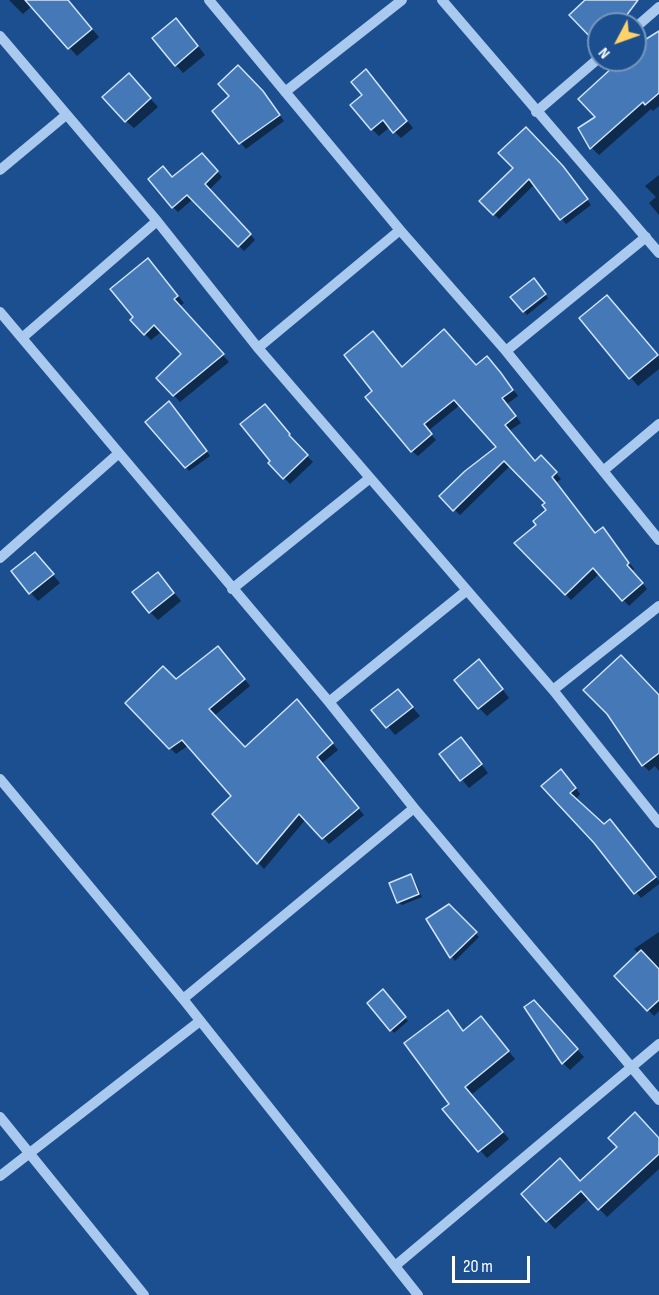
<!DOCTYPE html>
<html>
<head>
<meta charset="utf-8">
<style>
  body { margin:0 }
  #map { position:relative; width:659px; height:1295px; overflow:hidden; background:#1b4f8f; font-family:"Sofia Sans Condensed",sans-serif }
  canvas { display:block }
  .north { position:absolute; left:587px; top:12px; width:60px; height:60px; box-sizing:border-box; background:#1b4f8f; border:2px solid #7695bc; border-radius:50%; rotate:229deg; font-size:16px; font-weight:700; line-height:24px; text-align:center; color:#fff }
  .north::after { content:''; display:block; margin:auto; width:21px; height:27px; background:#ffd166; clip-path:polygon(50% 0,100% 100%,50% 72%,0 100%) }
  .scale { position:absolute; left:452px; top:1256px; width:78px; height:27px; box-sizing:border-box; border:3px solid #fff; border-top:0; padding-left:8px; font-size:18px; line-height:21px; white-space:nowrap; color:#fff; -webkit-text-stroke:4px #1b4f8f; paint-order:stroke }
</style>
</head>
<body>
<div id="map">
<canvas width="659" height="1295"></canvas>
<div class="north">N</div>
<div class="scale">20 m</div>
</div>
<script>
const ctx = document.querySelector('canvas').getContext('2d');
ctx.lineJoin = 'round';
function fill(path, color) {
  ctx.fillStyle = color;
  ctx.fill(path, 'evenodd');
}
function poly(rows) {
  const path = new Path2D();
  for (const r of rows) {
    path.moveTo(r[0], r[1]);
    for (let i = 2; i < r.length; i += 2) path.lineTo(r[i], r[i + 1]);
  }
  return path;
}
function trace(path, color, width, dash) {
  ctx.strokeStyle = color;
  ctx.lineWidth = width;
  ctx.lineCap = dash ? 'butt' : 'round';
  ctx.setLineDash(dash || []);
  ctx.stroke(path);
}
const shadow = poly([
  [9,0,67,0,99,37,77,56,32,6,23,14],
  [184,28,205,55,183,73,176,65],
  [659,33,659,106,653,111,651,109,599,155,592,148,580,128,597,118,617,63,614,60,635,60,635,47],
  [373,78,413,128,401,138,390,127,379,136,372,129,364,95],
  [136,83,158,107,134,128,126,121],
  [268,99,284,121,246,149,214,112],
  [202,155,222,177,209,190,255,240,244,251,193,199,178,212,173,207,173,179],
  [515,168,567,173,591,205,566,224,535,184,499,219,481,201],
  [659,175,659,215,649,203,656,197,645,186],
  [154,267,184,303,180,306,229,362,180,402,158,378,183,354,162,331,151,340,145,334],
  [537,284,548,298,527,315,512,297],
  [607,297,659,357,659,369,638,386,581,318],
  [493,363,518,396,507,404,521,423,509,431,535,462,541,457,561,479,556,483,595,534,608,535,634,569,632,571,647,589,629,606,600,573,571,600,517,543,539,525,548,510,547,503,511,465,460,515,441,496,499,448,460,405,428,431,436,440,418,456,412,451,403,368,476,366],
  [172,406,210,456,189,471,186,467],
  [271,412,295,441,294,443,313,462,290,484,270,463],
  [42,562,60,583,38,601,13,572],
  [165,582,181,601,158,620,150,612],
  [224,654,250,686,214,716,246,749,303,707,338,750,321,764,364,815,329,844,306,819,264,869,214,814,234,796,189,745,176,754,127,703,176,681],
  [487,669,509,698,487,716,479,708],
  [398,691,420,716,395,735,374,710],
  [659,697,659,771,655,766,649,771,643,765],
  [468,747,488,773,469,788,441,754],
  [567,776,580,794,575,800,604,826,615,827,659,881,659,884,641,898,595,842,543,786],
  [411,876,414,879,422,897,402,905,398,902],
  [449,906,479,937,455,961,428,919],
  [659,932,659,1011,654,1016,616,976,639,954,634,949],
  [386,995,408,1021,394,1033,391,1029],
  [526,1007,541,1009,584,1057,570,1070,563,1063],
  [448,1012,464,1032,487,1025,515,1059,471,1095,509,1139,487,1158,445,1110,451,1104],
  [659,1140,659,1169,607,1217,589,1198,555,1229,523,1194,581,1183]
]);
const building = poly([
  [25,0,68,0,92,29,68,49,25,0],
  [585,0,638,0,620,24,599,24,599,46,569,15,585,0],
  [176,18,198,46,175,66,152,38,176,18],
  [659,31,659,93,645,105,643,102,590,149,578,128,595,117,578,99,613,67,615,64,612,60,635,60,635,46,659,31],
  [238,65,263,91,280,115,239,144,212,111,229,96,218,84,238,65],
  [366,69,407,121,393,133,383,120,371,130,350,105,362,95,351,82,366,69],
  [129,73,151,98,125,122,102,97,129,73],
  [526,127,563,166,588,199,560,220,529,179,493,215,479,201,513,168,498,153,526,127],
  [202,153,218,171,205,184,251,234,238,247,187,195,172,208,148,179,163,166,172,177,202,153],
  [148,258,178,296,174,299,224,354,173,396,156,378,181,354,154,325,144,335,130,320,133,317,110,289,148,258],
  [534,278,546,294,523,312,510,297,534,278],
  [607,295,658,355,629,379,579,318,607,295],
  [444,329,476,365,487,356,501,373,513,390,502,398,516,416,505,425,535,461,541,455,557,472,552,477,595,533,603,527,629,563,627,565,643,583,622,601,593,568,565,595,514,543,536,525,533,521,546,510,542,505,545,503,504,461,453,511,439,496,465,471,496,447,454,400,424,424,432,434,411,452,365,397,372,391,344,355,373,331,402,367,444,329],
  [169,401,207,451,185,468,145,422,169,401],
  [265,404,290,434,289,435,308,455,283,479,268,463,270,461,240,424,265,404],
  [35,552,54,574,29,594,11,571,35,552],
  [158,572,174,593,149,613,132,592,158,572],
  [218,646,245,679,209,709,245,747,297,699,333,743,317,757,359,808,322,839,299,814,257,864,212,814,231,796,182,740,169,749,125,703,163,666,176,679,218,646],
  [621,655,659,695,659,753,642,766,607,714,583,690,621,655],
  [479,659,503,689,478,709,454,680,479,659],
  [398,689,413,707,386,728,371,710,398,689],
  [461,737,482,764,460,781,439,754,461,737],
  [561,769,576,788,570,793,604,824,610,819,656,877,634,894,594,843,541,786,561,769],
  [411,874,419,894,397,903,389,883,411,874],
  [449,904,477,932,450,958,426,919,449,904],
  [641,950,659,969,659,1000,647,1011,614,976,641,950],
  [383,989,406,1017,390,1031,367,1003,383,989],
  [534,1000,578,1049,562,1064,524,1007,534,1000],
  [448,1010,463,1031,481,1016,509,1051,465,1087,503,1132,478,1152,442,1109,449,1104,404,1043,448,1010],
  [635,1112,659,1138,659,1154,598,1210,581,1191,546,1222,521,1194,560,1158,580,1181,617,1147,608,1138,635,1112]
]);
const minor = poly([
  [209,0,400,230,506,351,659,540],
  [442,0,659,253],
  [635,28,659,7],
  [0,36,157,221,258,348,553,690,659,823],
  [285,92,402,0],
  [536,112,599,58],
  [0,170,66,115],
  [0,312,329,702,414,808,659,1100],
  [22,338,157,221],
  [258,348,400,230],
  [506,351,646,237],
  [603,471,659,424],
  [0,558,119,453],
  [232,589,370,478],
  [553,690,659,606],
  [329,702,466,591],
  [0,779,183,999,418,1295],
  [183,999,414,808],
  [0,1117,144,1295],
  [0,1176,200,1021],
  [395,1266,659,1044]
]);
fill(shadow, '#0007');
fill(building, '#4478b7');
trace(building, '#cfe3fa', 1.5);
trace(minor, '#a9c9ee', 10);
</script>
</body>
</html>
